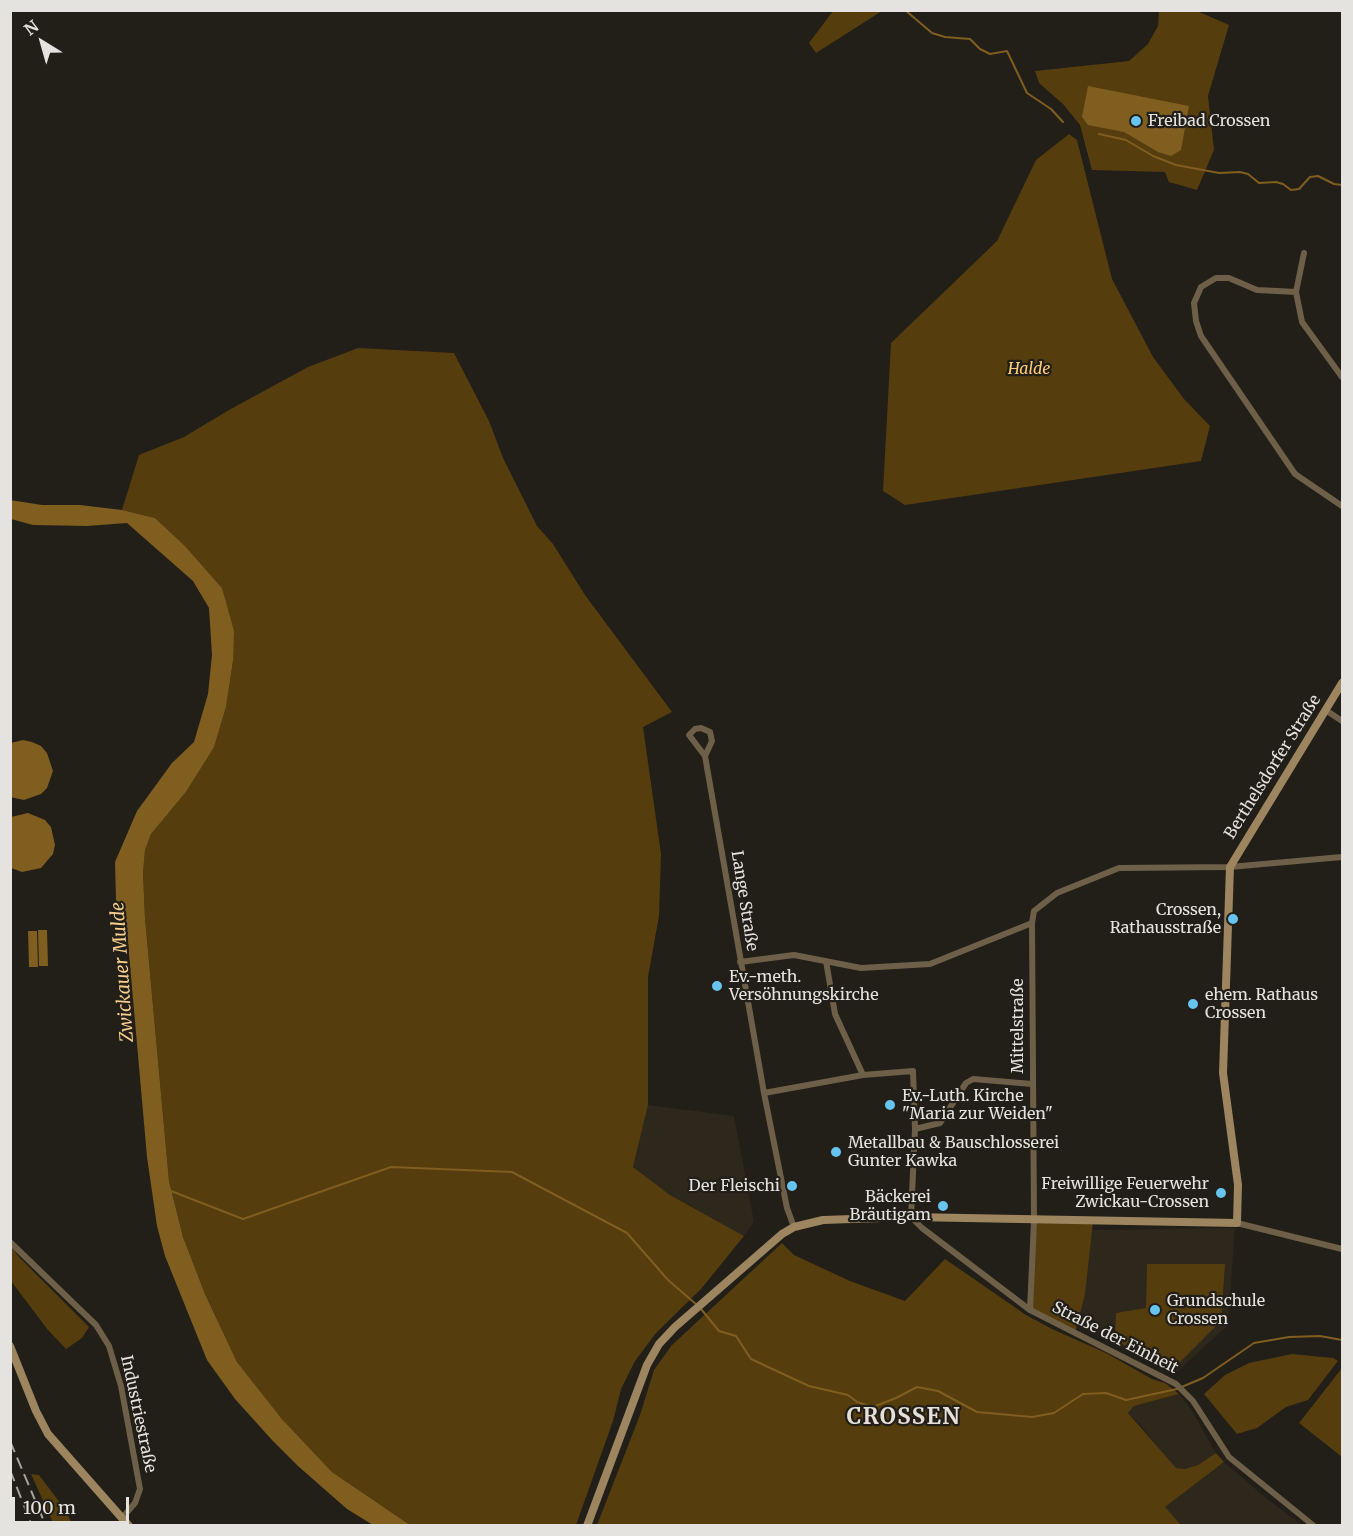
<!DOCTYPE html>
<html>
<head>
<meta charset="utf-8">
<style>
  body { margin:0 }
  #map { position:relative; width:1353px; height:1536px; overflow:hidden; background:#221e18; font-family:Merriweather,serif }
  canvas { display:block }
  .frame { position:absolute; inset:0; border:12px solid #e5e3df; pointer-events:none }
  .north { position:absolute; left:12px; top:12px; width:60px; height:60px; -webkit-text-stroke:4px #221e18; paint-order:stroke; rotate:323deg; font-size:16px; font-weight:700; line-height:24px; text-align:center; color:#e5e3df }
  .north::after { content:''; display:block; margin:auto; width:21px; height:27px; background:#e5e3df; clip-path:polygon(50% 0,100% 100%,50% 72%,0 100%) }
  .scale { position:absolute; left:12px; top:1497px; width:117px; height:27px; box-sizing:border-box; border:3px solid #e5e3df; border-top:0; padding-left:8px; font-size:18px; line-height:21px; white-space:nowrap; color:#e5e3df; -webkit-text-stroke:4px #221e18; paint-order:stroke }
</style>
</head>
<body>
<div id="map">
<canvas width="1353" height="1536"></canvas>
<div class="frame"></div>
<div class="north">N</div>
<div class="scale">100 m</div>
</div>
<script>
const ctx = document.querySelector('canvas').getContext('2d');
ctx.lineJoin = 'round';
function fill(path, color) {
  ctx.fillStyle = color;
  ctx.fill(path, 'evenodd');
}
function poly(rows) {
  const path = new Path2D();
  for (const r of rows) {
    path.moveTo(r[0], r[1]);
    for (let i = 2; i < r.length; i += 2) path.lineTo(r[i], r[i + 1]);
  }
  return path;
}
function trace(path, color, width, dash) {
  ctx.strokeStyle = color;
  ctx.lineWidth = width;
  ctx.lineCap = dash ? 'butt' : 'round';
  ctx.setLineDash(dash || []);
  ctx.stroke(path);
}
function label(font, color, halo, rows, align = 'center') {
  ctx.font = font + ' Merriweather,serif';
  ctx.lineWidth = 4.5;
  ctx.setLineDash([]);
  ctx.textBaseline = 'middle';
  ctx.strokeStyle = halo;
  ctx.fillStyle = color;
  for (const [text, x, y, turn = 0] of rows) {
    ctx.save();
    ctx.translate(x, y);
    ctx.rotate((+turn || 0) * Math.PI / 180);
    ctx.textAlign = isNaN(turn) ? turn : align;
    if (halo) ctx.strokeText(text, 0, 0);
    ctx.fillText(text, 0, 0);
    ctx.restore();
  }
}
const built = poly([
  [648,1105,734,1116,754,1222,744,1236,670,1195,633,1167],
  [1235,1228,1228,1325,1175,1374,1078,1326,1092,1230],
  [1179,1394,1191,1409,1216,1453,1198,1465,1185,1469,1176,1468,1170,1463,1141,1426,1128,1413,1134,1406],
  [1224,1462,1266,1498,1302,1525,1181,1525,1164,1507]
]);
const green = poly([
  [833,11,882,11,816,53,809,43],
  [1159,11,1197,11,1229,25,1208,96,1214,150,1197,190,1169,182,1165,172,1092,170,1080,125,1063,104,1039,83,1035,71,1129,61,1148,44,1158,26],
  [1069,134,1077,140,1112,279,1153,357,1184,399,1210,426,1201,461,905,505,883,491,891,343,997,241,1036,160],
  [358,348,454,353,489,421,503,458,537,526,553,544,585,595,672,712,643,727,661,854,659,916,648,977,648,1105,633,1167,670,1195,744,1236,701,1289,656,1333,635,1361,621,1389,613,1421,576,1525,410,1525,332,1472,282,1419,237,1362,205,1294,183,1237,169,1181,145,918,143,873,145,849,151,834,186,792,214,746,226,707,233,661,222,588,185,546,155,518,122,510,139,455,184,437,229,410,308,367],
  [1034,1221,1093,1222,1085,1294,1075,1333,1030,1310],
  [782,1243,794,1255,850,1281,905,1301,945,1259,1026,1315,1052,1329,1106,1353,1152,1379,1165,1383,1179,1394,1134,1406,1128,1413,1176,1468,1185,1469,1198,1465,1216,1453,1224,1462,1165,1507,1181,1525,597,1525,640,1415,654,1370,672,1345],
  [10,1245,19,1257,89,1327,82,1338,66,1349,48,1330,11,1281],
  [1147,1264,1225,1264,1221,1321,1173,1369,1115,1341,1116,1313,1146,1308],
  [1292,1354,1333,1358,1338,1361,1308,1400,1286,1407,1257,1428,1237,1434,1204,1394,1225,1375,1249,1363],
  [1342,1368,1342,1457,1299,1423],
  [31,1474,39,1475,64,1508,73,1525,54,1525]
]);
const water = poly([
  [1088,86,1189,106,1181,150,1171,156,1158,152,1124,132,1088,125,1082,117],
  [10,500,42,505,80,505,122,510,155,518,185,546,222,588,234,631,233,661,226,707,214,747,186,792,151,834,145,850,143,873,145,918,169,1181,183,1237,205,1294,237,1362,282,1419,332,1472,410,1525,373,1525,347,1509,298,1466,272,1440,235,1399,207,1360,165,1256,157,1226,147,1157,127,931,116,900,115,862,137,811,172,763,194,742,208,694,212,655,209,608,193,581,127,523,87,526,33,525,11,519],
  [23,740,32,742,41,746,47,753,53,771,47,788,41,794,24,800,10,797,11,743],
  [28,813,45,820,51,827,55,845,53,854,41,868,22,872,11,868,11,817],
  [38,930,47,930,48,966,39,966],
  [28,931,37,931,38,967,29,967]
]);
const stream = poly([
  [905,10,932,33,945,37,970,39,980,49,990,54,1007,51,1027,93,1051,109,1063,122],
  [1099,134,1126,140,1153,156,1176,165,1219,173,1240,172,1248,174,1259,183,1276,182,1283,184,1291,190,1299,189,1310,177,1318,176,1334,184,1342,185],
  [171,1191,243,1219,391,1167,512,1172,627,1233,668,1280,697,1305],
  [701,1309,719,1331,736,1336,751,1359,809,1386,848,1395,857,1402,873,1407,896,1398,917,1387,938,1391,977,1412,1032,1417,1054,1413,1083,1394,1106,1393,1126,1400,1177,1389,1203,1378,1254,1343,1289,1337,1320,1336,1342,1340]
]);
const street = poly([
  [1304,253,1296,292,1302,322,1342,377],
  [1296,292,1257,290,1229,278,1216,278,1201,287,1194,303,1196,321,1201,336,1295,474,1342,506],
  [1327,711,1342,721],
  [705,756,712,741,710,732,701,728,695,729,689,735,705,756,764,1093,787,1208,794,1227],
  [826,961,835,1014,863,1075],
  [740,962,794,955,861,968,930,964,1032,923,1034,911,1057,893,1119,868,1230,867,1342,857],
  [764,1093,863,1075,913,1071,915,1129,911,1217,922,1228,1030,1310,1176,1384,1193,1401,1229,1457,1314,1526],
  [915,1129,940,1123,966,1083,973,1079,1032,1084],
  [1237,1223,1342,1249],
  [10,1242,96,1325,109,1346,121,1386,140,1489,135,1503,122,1518],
  [1030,1310,1034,1221,1032,923]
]);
const secondary = poly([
  [10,1346,36,1411,48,1434,129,1526],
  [587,1526,647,1365,659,1344,675,1327,782,1234,794,1227,823,1220,911,1217,1237,1223,1238,1185,1223,1073,1230,867,1342,683]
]);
const rail = poly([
  [10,1441,46,1526],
  [10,1470,32,1526]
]);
const markers = [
  [1136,121,6,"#66c4ef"],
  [1233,919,6,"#66c4ef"],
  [717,986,6,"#66c4ef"],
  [1193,1004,6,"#66c4ef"],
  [890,1105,6,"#66c4ef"],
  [836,1152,6,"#66c4ef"],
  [792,1186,6,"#66c4ef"],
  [1221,1193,6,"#66c4ef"],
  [943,1206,6,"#66c4ef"],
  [1155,1310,6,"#66c4ef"]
];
const poiNames = [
  ["Freibad Crossen",1148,121],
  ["Crossen,",1221,910,"right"],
  ["Rathausstraße",1221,928,"right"],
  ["Ev.-meth.",729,977],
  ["Versöhnungskirche",729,995],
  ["ehem. Rathaus",1205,995],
  ["Crossen",1205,1013],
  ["Ev.-Luth. Kirche",902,1096],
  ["\"Maria zur Weiden\"",902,1114],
  ["Metallbau & Bauschlosserei",848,1143],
  ["Gunter Kawka",848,1161],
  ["Freiwillige Feuerwehr",1209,1184,"right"],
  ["Zwickau-Crossen",1209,1202,"right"],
  ["Der Fleischi",780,1186,"right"],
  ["Bäckerei",931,1197,"right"],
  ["Bräutigam",931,1215,"right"],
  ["Grundschule",1167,1301],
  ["Crossen",1167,1319]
];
const parkNames = [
  ["Halde",1029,369]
];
const streetNames = [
  ["Berthelsdorfer Straße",1273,767,-58],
  ["Lange Straße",744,901,81],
  ["Mittelstraße",1018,1026,-90],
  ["Straße der Einheit",1115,1338,27],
  ["Industriestraße",138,1414,78]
];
const waterNames = [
  ["Zwickauer Mulde",123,972,-94]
];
const districtNames = [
  ["CROSSEN",904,1418]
];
fill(built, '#2e271c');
fill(green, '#553d0e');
fill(water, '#7f5e20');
trace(stream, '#7f5e20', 2);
trace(street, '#6e6048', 6);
trace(secondary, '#9c855f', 8);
trace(rail, '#a6a39f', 2, [12, 6]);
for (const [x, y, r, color] of markers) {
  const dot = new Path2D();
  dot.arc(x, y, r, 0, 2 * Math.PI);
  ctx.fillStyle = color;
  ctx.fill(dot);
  trace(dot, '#221e18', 2);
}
label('16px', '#e5e3df', '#221e18', poiNames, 'left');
label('italic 16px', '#fc7', '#221e18', parkNames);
label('16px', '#e5e3df', '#221e18', streetNames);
label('italic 18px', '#f8cf8e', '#221e18', waterNames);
ctx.letterSpacing = '1.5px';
label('bold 22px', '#e5e0d8', '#221e18', districtNames);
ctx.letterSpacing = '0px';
</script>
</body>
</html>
